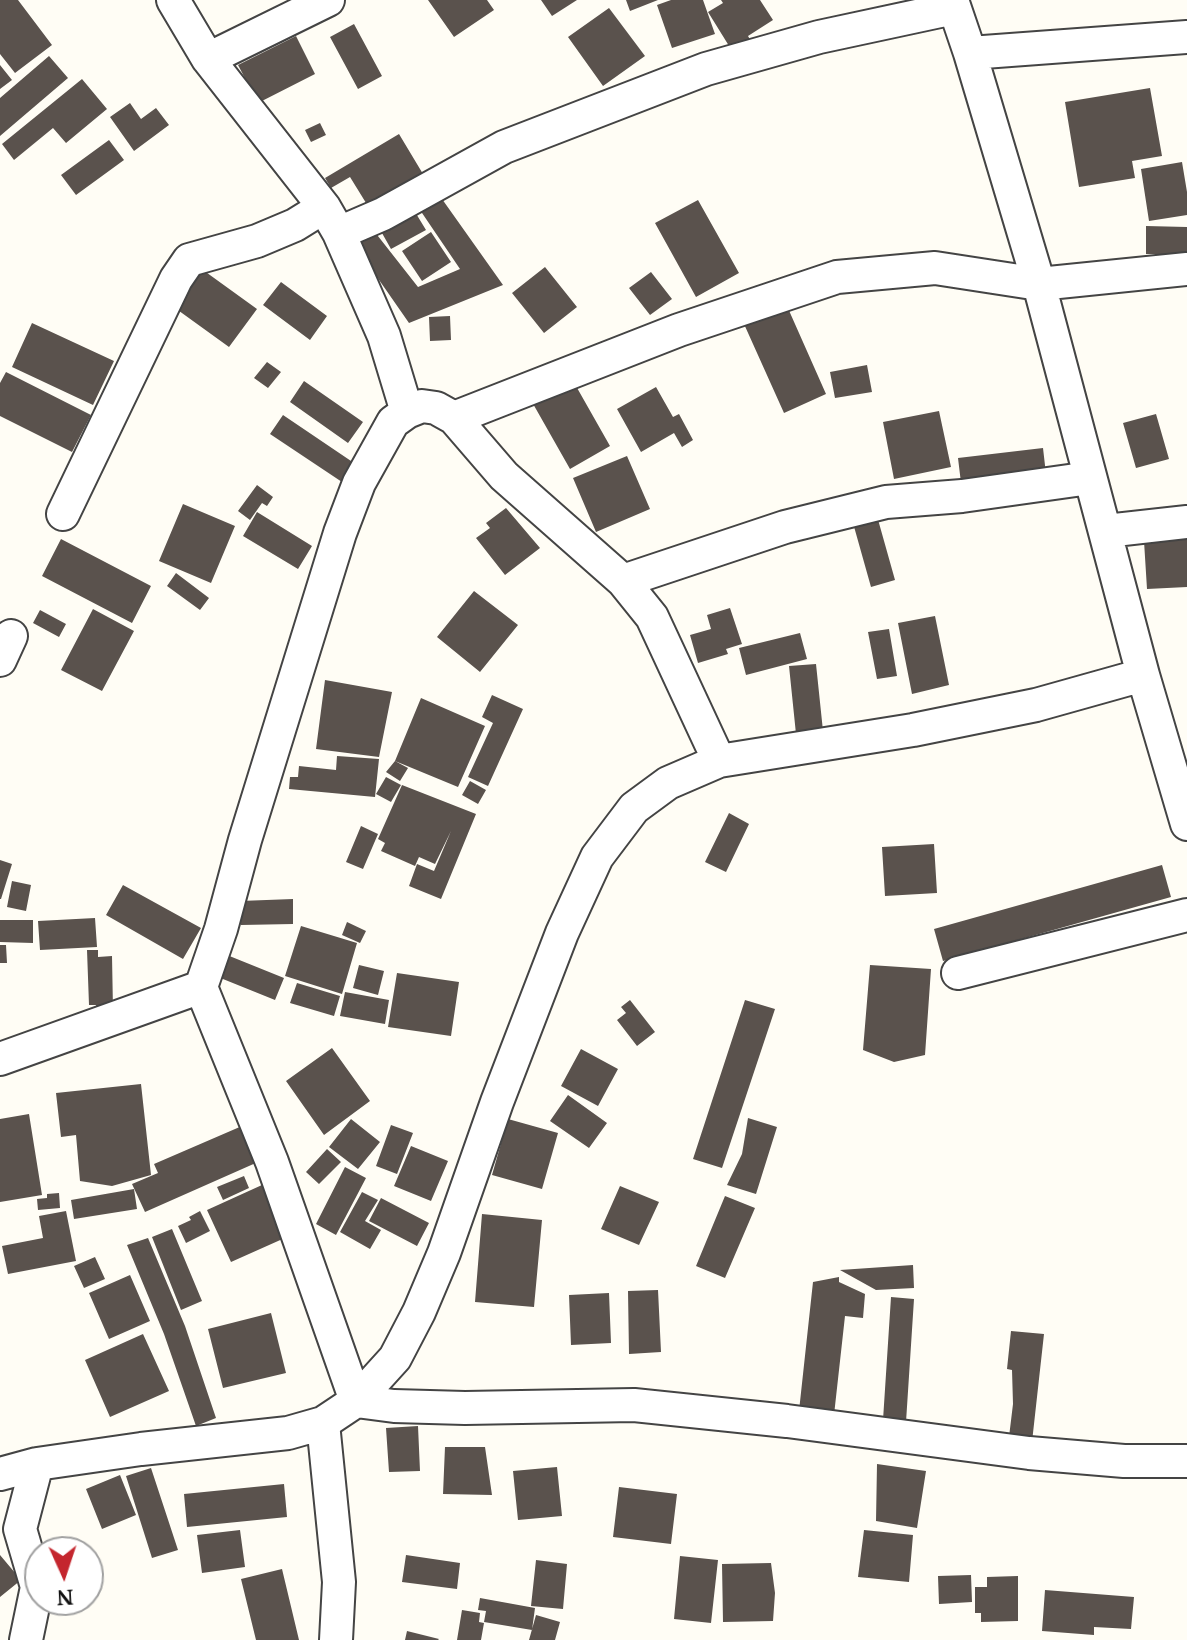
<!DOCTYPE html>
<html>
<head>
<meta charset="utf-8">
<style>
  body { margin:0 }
  #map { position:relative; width:1187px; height:1640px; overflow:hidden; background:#fffdf5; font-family:"PT Serif",serif }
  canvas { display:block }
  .north { position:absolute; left:24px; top:1536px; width:80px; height:80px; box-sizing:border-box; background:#fff; border:2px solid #a0a0a0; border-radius:50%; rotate:177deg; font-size:22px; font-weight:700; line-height:32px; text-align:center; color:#111 }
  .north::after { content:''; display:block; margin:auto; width:28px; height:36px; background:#c4262e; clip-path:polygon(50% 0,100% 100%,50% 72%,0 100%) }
</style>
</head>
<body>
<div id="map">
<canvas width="1187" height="1640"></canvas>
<div class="north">N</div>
</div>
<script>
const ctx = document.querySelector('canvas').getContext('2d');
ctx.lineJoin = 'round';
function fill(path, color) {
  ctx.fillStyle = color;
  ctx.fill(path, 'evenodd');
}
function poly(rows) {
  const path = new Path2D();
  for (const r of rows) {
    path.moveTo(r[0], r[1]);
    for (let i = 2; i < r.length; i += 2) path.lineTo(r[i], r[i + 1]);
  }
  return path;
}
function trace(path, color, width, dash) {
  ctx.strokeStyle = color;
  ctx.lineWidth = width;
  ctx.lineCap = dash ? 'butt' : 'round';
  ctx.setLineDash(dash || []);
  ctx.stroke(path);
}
const building = poly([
  [0,0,18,0,52,45,15,73,0,54],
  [428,0,487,0,494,10,454,37],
  [541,0,577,0,552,16],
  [626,0,658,0,630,11],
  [671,0,703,0,715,34,672,48,657,5],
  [721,0,760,0,773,20,748,36,752,43,734,54,708,12,723,3],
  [609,8,645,56,603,86,568,37],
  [354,24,382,76,358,89,330,37],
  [296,36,315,74,258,103,238,65],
  [49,56,68,78,0,136,0,98],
  [0,65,12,80,0,89],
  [82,79,107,109,66,143,53,128,14,160,2,144],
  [1150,88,1162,156,1132,161,1135,178,1079,187,1065,102],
  [130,103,141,119,156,108,169,125,134,151,110,117],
  [320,123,326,135,311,142,305,130],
  [399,134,429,184,371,211,350,177,331,188,325,178],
  [109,140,124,160,76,195,61,175],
  [1182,162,1187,192,1187,215,1149,221,1141,169],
  [442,199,503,285,409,323,352,241,374,231,418,287,460,269,420,210],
  [698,200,739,273,696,297,655,223],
  [412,207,426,230,391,249,378,226],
  [1146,226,1187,227,1187,254,1146,254],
  [431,232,451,262,422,281,402,251],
  [545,267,577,307,544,333,512,293],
  [203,270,257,309,229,347,175,308],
  [651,272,672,299,650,315,629,288],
  [281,282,327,316,310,340,263,305],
  [787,306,826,394,784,413,744,324],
  [450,316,451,340,430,341,429,317],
  [32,323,114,361,93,405,12,367],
  [267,362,281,372,268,388,254,378],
  [867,365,872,392,835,398,830,372],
  [6,372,91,415,72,452,0,416,0,383],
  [572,379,610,446,570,469,532,402],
  [304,381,363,422,348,443,290,402],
  [656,387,673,417,679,414,693,440,682,447,674,433,641,452,617,409],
  [939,411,951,467,894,479,883,422],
  [1156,414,1169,459,1136,468,1123,423],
  [283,415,354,463,342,482,270,434],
  [1043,448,1046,474,961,483,958,458],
  [627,456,650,509,596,532,573,478],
  [257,485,273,497,267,506,262,503,250,520,238,511],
  [183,504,235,526,211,583,159,561],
  [506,508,540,548,505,575,476,538,490,528,486,523],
  [257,512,312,546,298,569,243,536],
  [877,516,895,580,871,587,853,523],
  [61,539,151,586,132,623,42,576],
  [1187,539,1187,587,1147,589,1144,541],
  [176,573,209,598,200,610,167,586],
  [474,591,518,625,480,672,437,637],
  [730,608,742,644,726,649,728,654,698,663,690,635,711,629,707,615],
  [93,609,134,631,102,691,61,670],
  [40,610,66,624,59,637,33,623],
  [935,616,949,685,912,694,898,623],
  [889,629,897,676,877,679,868,632],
  [800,633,807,659,746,675,739,648],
  [816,664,823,731,796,734,789,666],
  [325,680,392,692,379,757,316,749],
  [492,695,523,709,488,786,468,777,493,723,482,717],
  [421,698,485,726,458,787,395,761,408,768,400,781,386,772,395,761],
  [337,756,379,759,375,797,289,789,290,777,298,777,299,766,336,770],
  [386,777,401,785,391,802,376,794],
  [470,781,486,790,478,804,462,795],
  [402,785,476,814,441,899,409,886,417,864,434,871,451,831,435,864,419,857,415,866,381,851,385,843,378,839],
  [729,813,749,824,726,872,705,862],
  [361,826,378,834,363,869,346,862],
  [934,844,937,893,885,896,882,847],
  [0,860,12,864,1,899,0,899],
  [1162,865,1171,897,943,961,934,929],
  [12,881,31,885,26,911,7,907],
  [123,885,201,928,183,959,106,915],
  [293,899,293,924,241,925,240,901],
  [95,918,97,947,40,950,38,921],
  [0,920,33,920,33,943,0,942],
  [347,922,366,931,360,943,342,935],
  [301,926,357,943,342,994,285,976],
  [0,945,6,945,7,963,0,963],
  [87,950,98,950,98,957,112,956,113,1010,97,1011,96,1005,89,1005],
  [222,953,284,978,275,1000,213,975],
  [359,965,384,971,378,995,353,988],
  [870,965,931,969,925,1055,894,1062,863,1050],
  [397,973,459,982,451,1036,388,1027],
  [297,983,340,996,334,1016,290,1003],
  [345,992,389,1000,385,1024,340,1016],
  [630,1000,655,1032,637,1046,617,1020,626,1013,621,1007],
  [745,1000,775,1009,722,1168,693,1159],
  [332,1048,370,1101,324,1135,286,1081],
  [581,1049,618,1069,598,1106,561,1086],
  [141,1084,151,1175,112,1186,80,1181,76,1135,61,1137,56,1093],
  [568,1095,607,1123,589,1148,550,1121],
  [29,1114,42,1195,0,1202,0,1119],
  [748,1118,777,1127,756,1194,727,1185,742,1154],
  [351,1119,380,1142,358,1169,329,1147],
  [508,1119,558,1133,542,1189,492,1175],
  [391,1125,413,1133,397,1174,376,1166],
  [242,1126,258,1162,145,1212,132,1184,158,1173,154,1164],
  [411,1146,448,1161,431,1201,394,1186],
  [327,1149,341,1162,319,1184,306,1172],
  [345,1167,366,1178,336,1235,316,1224],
  [244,1176,249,1188,223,1200,217,1187],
  [262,1185,287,1237,231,1262,207,1210],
  [620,1186,659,1202,639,1245,601,1229],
  [134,1189,137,1209,74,1219,71,1200],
  [362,1192,378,1200,365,1221,381,1230,370,1249,340,1232],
  [59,1193,60,1208,38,1210,37,1199,47,1198,47,1194],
  [725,1196,755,1208,725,1278,696,1266],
  [381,1198,429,1223,417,1246,369,1221],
  [66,1211,76,1261,8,1274,2,1246,43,1238,39,1216],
  [200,1211,210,1231,186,1243,178,1226,191,1220,189,1217],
  [482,1214,542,1220,534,1307,475,1302],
  [172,1229,202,1301,181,1310,152,1237],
  [148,1238,185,1326,216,1418,196,1426,164,1334,127,1245],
  [95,1257,105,1279,84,1288,74,1266],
  [913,1265,914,1288,876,1290,840,1270],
  [130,1275,150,1321,109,1339,89,1293],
  [839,1277,839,1282,865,1294,863,1318,845,1316,834,1415,799,1411,813,1282],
  [658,1290,661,1352,629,1354,628,1291],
  [609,1293,611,1343,571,1345,569,1295],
  [891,1297,914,1299,906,1422,883,1420],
  [271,1313,286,1373,223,1388,208,1329],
  [1011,1331,1044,1334,1032,1442,1009,1437,1013,1404,1012,1370,1007,1369],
  [143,1334,169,1391,110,1417,85,1360],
  [418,1426,420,1471,389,1472,386,1428],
  [445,1447,485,1447,492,1495,443,1494],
  [877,1464,926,1471,917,1528,876,1521],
  [557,1467,562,1516,518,1520,513,1471],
  [151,1468,178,1550,152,1558,126,1476],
  [120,1475,136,1515,102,1529,86,1489],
  [284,1484,287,1517,187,1527,184,1494],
  [619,1487,677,1494,671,1544,613,1537],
  [240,1530,245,1567,202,1573,197,1535],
  [864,1530,913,1535,909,1582,858,1577],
  [0,1555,21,1580,0,1597],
  [406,1555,460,1563,457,1589,402,1582],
  [680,1556,718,1560,711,1623,674,1619],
  [536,1560,567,1564,563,1609,531,1606],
  [771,1563,775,1593,773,1621,723,1622,722,1564],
  [282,1569,299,1640,256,1640,241,1579],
  [971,1575,972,1602,939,1604,938,1576],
  [1018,1576,1018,1621,981,1622,981,1613,975,1613,975,1587,987,1587,987,1577],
  [1045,1590,1134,1597,1131,1629,1094,1627,1094,1635,1042,1631],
  [480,1598,535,1608,532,1630,484,1622,486,1611,478,1610],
  [462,1610,480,1613,479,1622,484,1623,481,1640,457,1640],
  [536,1615,560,1622,555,1640,529,1640],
  [407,1631,439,1639,438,1640,405,1640]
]);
const minor = poly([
  [173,0,208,59,324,207],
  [970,53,1187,37],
  [208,59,328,0],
  [339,233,383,214,504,147,706,69,819,37,954,8],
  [454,418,679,330,837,277,935,268,1039,284,1187,269],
  [63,514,176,279,189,260,257,241,295,225,324,207,339,233,384,336,407,412],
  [1106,531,1187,522],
  [623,581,785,527,886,502,962,496,1090,478],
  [0,660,11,636],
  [1143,675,1187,824],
  [719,761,652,617,623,581,504,476,454,418,436,408,422,406,407,412,393,422,359,483,340,533,245,840,221,929,201,987,272,1162,356,1401,394,1406,465,1408,634,1405,787,1421,1029,1453,1124,1461,1187,1461],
  [958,973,1187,915],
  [0,1059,201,987],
  [323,1423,339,1582,336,1640],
  [0,1474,37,1464,141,1449,288,1433,323,1423,356,1401,395,1358,419,1312,444,1253,497,1102,562,933,597,857,634,808,668,783,719,761,913,730,1036,705,1143,675,1039,284,970,53,952,0],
  [26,1640,37,1587,20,1529,37,1464]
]);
fill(building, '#5a524d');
trace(minor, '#444', 36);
trace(minor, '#fff', 32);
</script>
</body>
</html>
